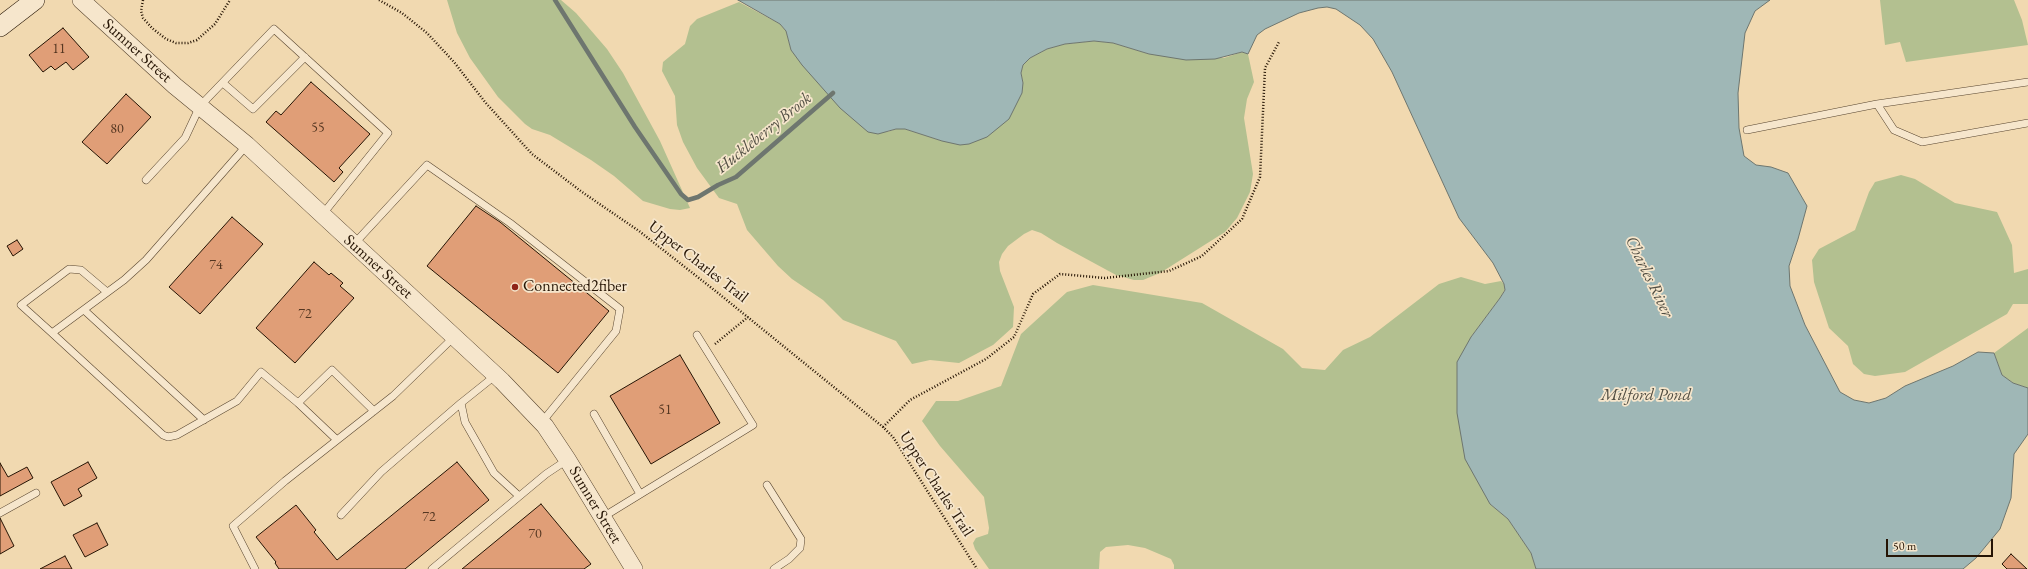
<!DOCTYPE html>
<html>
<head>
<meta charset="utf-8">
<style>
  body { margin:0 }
  #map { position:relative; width:2028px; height:569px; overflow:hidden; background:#f1d9b0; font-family:"EB Garamond",serif }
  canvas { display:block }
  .scale { position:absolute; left:1886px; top:539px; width:107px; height:18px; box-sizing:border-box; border:2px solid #251404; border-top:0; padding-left:5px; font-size:12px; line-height:14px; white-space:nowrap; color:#251404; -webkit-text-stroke:3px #f6e6cc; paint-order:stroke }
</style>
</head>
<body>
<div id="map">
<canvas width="2028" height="569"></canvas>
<div class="scale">50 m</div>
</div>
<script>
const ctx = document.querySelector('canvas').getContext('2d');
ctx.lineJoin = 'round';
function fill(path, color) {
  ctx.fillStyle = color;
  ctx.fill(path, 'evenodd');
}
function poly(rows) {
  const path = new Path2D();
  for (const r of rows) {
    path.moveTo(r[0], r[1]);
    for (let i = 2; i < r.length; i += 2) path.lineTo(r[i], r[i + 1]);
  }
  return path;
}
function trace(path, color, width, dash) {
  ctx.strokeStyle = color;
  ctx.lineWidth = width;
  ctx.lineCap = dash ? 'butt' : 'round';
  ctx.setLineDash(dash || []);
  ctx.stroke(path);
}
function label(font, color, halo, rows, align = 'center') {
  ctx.font = font + ' "EB Garamond",serif';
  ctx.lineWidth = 3.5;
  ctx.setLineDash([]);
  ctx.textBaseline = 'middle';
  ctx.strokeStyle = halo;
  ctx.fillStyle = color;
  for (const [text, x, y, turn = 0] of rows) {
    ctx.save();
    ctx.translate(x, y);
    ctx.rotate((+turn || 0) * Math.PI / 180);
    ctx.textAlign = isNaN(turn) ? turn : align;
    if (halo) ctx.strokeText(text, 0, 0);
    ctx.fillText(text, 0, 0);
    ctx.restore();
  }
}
const green = poly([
  [447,0,561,0,576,13,607,49,623,73,660,141,690,208,680,210,670,209,643,201,614,176,591,160,550,135,532,129,525,124,498,97,470,58,457,33],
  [1880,0,2014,0,2022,20,2028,45,1906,62,1900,42,1885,45],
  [739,2,780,24,786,31,791,50,887,132,896,129,905,129,942,141,1023,83,1021,73,1023,65,1030,58,1047,49,1065,44,1094,41,1113,43,1149,54,1224,58,1242,52,1248,54,1254,82,1247,99,1244,118,1253,174,1250,192,1237,218,1225,232,1160,273,1143,280,1134,280,1116,275,1057,243,1041,233,1032,230,1024,234,1008,246,1002,254,999,262,1000,271,1014,307,1013,327,993,345,959,363,930,360,912,364,896,341,843,320,823,300,792,279,778,266,747,230,737,204,719,198,697,168,683,142,677,125,675,96,662,71,663,62,685,44,690,26,697,19],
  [1901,175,1915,179,1955,203,1997,212,2012,245,2014,273,2028,269,2028,304,2013,304,2007,314,1905,372,1875,376,1864,374,1853,364,1848,346,1829,328,1814,282,1812,260,1819,249,1855,230,1869,192,1875,182],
  [1461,277,1485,284,1501,281,1504,284,1505,289,1500,298,1471,337,1490,504,1508,519,1531,553,1536,569,1174,569,1174,565,1171,559,1145,548,1128,545,1106,547,1100,552,1099,569,989,569,975,549,973,543,976,538,988,534,989,528,984,497,940,446,922,421,936,401,958,401,1001,386,1021,334,1067,292,1093,285,1202,303,1283,349,1302,368,1325,370,1343,350,1370,337,1439,284],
  [2028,328,2028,388,2013,383,2002,375,1994,353]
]);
const water = poly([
  [738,0,1770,0,1755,11,1745,33,1738,93,1739,128,1744,156,1756,165,1771,167,1788,173,1807,206,1798,239,1789,266,1790,286,1805,325,1840,392,1854,400,1869,403,1886,398,1905,386,1953,366,1978,352,1994,353,2002,375,2013,383,2028,388,2028,434,2014,454,2011,498,2000,529,1976,558,1963,569,1536,569,1531,553,1508,519,1490,504,1465,459,1457,413,1457,362,1471,337,1500,298,1505,290,1504,284,1493,263,1459,218,1392,72,1373,39,1360,25,1336,9,1327,7,1318,8,1299,13,1265,29,1257,35,1248,54,1242,52,1215,59,1186,60,1149,54,1113,43,1094,41,1065,44,1047,49,1030,58,1023,65,1021,73,1023,83,1022,93,1009,119,987,137,969,144,960,145,942,141,905,129,896,129,878,134,868,132,840,108,802,65,791,50,786,31,780,24,738,0]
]);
const stream = poly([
  [555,0,635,127,681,194,688,200,698,197,718,185,736,177,833,93]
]);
const building = poly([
  [63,28,89,57,73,70,66,62,55,70,51,66,43,72,29,55,63,28],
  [311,82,370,134,339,168,343,172,334,182,266,122,276,111,281,115,311,82],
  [126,94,151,117,107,164,82,142,126,94],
  [476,206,500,222,609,311,558,373,427,266,476,206],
  [232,217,263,244,200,314,169,287,232,217],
  [17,240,23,249,13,256,7,246,17,240],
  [314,262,329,275,331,273,343,283,340,286,354,298,295,363,256,328,314,262],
  [680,355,720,423,651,464,610,396,680,355],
  [88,462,97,478,78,489,82,496,64,506,51,482,88,462],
  [457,462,489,500,405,569,279,569,275,563,276,562,256,537,296,505,316,530,314,532,337,560,457,462],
  [0,463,8,477,27,467,33,478,0,496,0,463],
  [541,504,591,564,584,569,462,569,541,504],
  [0,518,14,546,0,554,0,518],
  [97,523,108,545,85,557,73,535,97,523],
  [2011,554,2027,569,2007,569,2002,564,2011,554],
  [65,556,72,569,40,569,65,556]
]);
const path = poly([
  [143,0,141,11,143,18,152,28,166,39,176,43,188,43,197,40,215,24,230,0],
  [379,0,402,13,427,33,454,62,485,102,532,154,582,192,639,231,718,293,883,427,893,437,977,569],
  [715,344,748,317],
  [883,427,910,400,986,359,1014,337,1033,294,1060,274,1105,278,1169,271,1202,256,1242,219,1260,177,1265,68,1279,42]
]);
const service = poly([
  [2028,82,1877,104,1894,130,1922,142,2028,123],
  [223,83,253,109,305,57],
  [1747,130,1877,104],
  [247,145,146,260,124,280,52,333,163,435,168,437,177,435,237,401,261,372,298,403,332,370,374,411],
  [146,180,185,138,200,106,274,29,388,133,322,215],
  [354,244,427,165,510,223,620,309,616,331,542,422],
  [84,310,204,420],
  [52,333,21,305,69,269,81,270,107,292],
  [496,375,461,403,465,422,494,473,519,496],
  [298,403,337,440],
  [594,414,640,494],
  [767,485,801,539,800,548,789,559,774,569],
  [0,513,36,493],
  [341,515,381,472,461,403],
  [603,517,753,425,697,335],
  [255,569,233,526,285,481,393,396,455,336],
  [432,569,546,474,567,460]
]);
const tertiary = poly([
  [81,0,175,86,247,145,502,381,545,426,567,459,634,569]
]);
const secondary = poly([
  [0,27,35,0]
]);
const markers = [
  [515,287,4,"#8f2418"]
];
const numberNames = [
  ["11",59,49],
  ["55",318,128],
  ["80",117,129],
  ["74",216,265],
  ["72",305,314],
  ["51",665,410],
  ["72",429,517],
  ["70",535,534]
];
const streetNames = [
  ["Sumner Street",137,51,42],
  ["Upper Charles Trail",698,262,38],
  ["Sumner Street",378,267,42],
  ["Upper Charles Trail",936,484,57],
  ["Sumner Street",595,505,59]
];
const poiNames = [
  ["Connected2fiber",523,287]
];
const waterNames = [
  ["Huckleberry Brook",764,133,-39],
  ["Charles River",1649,277,64],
  ["Milford Pond",1646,395]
];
fill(green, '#b3c090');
fill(water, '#9fb7b6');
trace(water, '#6e766f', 1);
trace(stream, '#6e766f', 4.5);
fill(building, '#e09e77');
trace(building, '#251404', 1);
trace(service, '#58452f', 8);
trace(tertiary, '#58452f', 18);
trace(secondary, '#251404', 20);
trace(path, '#251404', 2.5, [1, 2]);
trace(service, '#f6e6cc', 7);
trace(tertiary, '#f6e6cc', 17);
trace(secondary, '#f6e6cc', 19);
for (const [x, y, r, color] of markers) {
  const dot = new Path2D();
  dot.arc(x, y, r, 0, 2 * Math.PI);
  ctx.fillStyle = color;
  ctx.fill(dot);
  trace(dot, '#f6e6cc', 1.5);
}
label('14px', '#543621', null, numberNames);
label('16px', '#251404', '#f6e6cc', streetNames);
label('16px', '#251404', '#f6e6cc', poiNames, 'left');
label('italic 17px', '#504d42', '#f6e6cc', waterNames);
</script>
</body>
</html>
